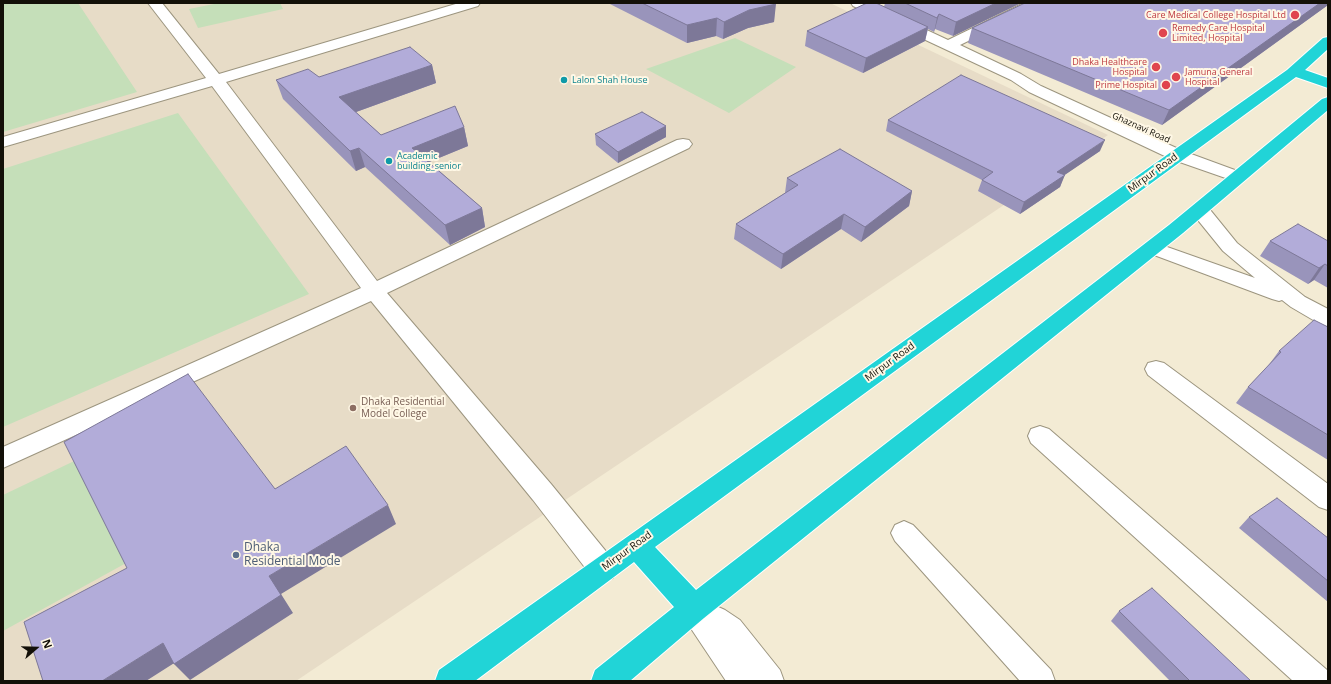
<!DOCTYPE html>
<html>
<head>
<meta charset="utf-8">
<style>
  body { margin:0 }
  #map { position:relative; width:1331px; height:684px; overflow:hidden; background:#f3ebd4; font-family:"Open Sans",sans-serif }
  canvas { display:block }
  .frame { position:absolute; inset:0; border:4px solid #131008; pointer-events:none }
  .north { position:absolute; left:16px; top:628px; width:40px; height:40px; -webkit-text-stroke:3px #fff8e6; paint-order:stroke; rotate:70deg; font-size:11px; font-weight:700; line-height:16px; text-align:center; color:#131008 }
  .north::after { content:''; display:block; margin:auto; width:14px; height:18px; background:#131008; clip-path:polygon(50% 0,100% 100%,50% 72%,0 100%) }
</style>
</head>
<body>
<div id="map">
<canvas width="1331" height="684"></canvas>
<div class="frame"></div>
<div class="north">N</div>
</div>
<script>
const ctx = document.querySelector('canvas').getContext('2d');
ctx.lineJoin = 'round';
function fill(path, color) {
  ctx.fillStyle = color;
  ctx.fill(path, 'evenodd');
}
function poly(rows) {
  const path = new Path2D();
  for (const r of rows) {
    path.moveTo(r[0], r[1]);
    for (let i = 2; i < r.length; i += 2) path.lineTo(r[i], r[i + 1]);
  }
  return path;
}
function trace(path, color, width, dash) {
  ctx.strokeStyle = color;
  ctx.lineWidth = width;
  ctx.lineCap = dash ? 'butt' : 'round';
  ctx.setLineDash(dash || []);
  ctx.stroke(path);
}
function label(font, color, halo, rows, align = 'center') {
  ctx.font = font + ' "Open Sans",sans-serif';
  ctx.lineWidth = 4;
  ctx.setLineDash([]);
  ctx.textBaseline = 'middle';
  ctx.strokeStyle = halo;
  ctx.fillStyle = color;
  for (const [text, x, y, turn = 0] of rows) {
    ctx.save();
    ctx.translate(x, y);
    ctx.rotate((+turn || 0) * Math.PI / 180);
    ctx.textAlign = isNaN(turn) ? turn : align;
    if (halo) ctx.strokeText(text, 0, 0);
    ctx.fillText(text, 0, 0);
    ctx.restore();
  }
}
const education = poly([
  [3,3,830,3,1108,135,296,681,3,681]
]);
const green = poly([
  [3,3,78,3,137,92,3,132],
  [219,3,280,3,283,9,198,28,189,9],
  [735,38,796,67,729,113,646,69],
  [178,113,309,294,3,427,3,169],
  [91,453,137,557,3,631,3,495]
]);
const minor = poly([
  [148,3,162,3,219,74,459,3,480,3,478,6,226,82,377,281,677,140,683,139,689,140,692,144,689,148,387,293,551,484,613,560,617,569,613,578,603,581,593,578,533,500,371,301,3,468,3,447,361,288,212,86,3,147,3,137,206,78,148,3],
  [851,3,869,3,948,40,1024,3,1042,3,1040,6,960,45,1021,74,1041,86,1183,151,1243,173,1246,177,1243,181,1237,182,1171,159,1029,92,1011,80,853,6,851,3],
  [1200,204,1207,206,1237,243,1305,297,1328,309,1328,327,1320,324,1291,307,1282,300,1279,301,1272,299,1146,252,1143,248,1146,244,1153,242,1255,278,1223,251,1193,214,1191,210,1193,206,1200,204],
  [1156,361,1164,363,1328,484,1328,510,1319,507,1148,375,1145,369,1148,363,1156,361],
  [1040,426,1049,429,1327,670,1328,681,1293,681,1031,443,1028,436,1031,429,1040,426],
  [904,521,913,525,1051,670,1055,681,1020,681,895,541,891,533,895,525,904,521],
  [694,596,725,610,740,620,780,670,784,681,726,681,684,618,680,609,684,600,694,596]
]);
const highway = poly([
  [1328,37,1328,49,1305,70,1328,78,1328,88,1296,77,655,547,696,590,1169,225,1322,99,1328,97,1328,110,1183,233,704,618,630,681,591,681,595,670,674,607,634,562,475,681,435,681,439,670,1287,70,1323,38,1328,37]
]);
const wall = poly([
  [608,3,775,3,774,22,748,28,723,39,716,36,687,43],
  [885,3,1021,3,953,36,935,29,934,32,928,29,925,41,863,73,805,46,807,31,884,7],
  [1328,3,1328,5,1162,125,968,43,972,28],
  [432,65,436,83,356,112,381,135,464,127,468,146,429,162,482,208,485,227,450,245,365,167,356,171,283,99,276,80,319,77],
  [888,120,1100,151,1064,175,1060,187,1020,214,978,191,982,180,886,131],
  [595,134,666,137,618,163,596,145],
  [787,178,912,191,909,206,861,242,841,229,781,269,734,239,736,224,785,193],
  [1270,241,1328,241,1328,288,1314,280,1308,284,1260,256],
  [1328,327,1328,460,1236,403,1248,387,1268,366,1279,351],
  [1249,517,1328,538,1328,602,1239,528],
  [1119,611,1251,681,1170,681,1111,621]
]);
const shadedWall = poly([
  [996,3,1021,3,953,36,956,22],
  [1320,3,1328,3,1328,5,1162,125,1169,110],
  [776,4,774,22,748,28,723,39,724,22,749,10],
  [939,14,935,29,934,32,937,18],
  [717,18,716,36,687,43,687,25],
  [928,27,925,41,863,73,866,58],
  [432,65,436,83,345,116,339,97],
  [666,126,666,137,618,163,618,152],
  [464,127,468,146,417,167,412,148],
  [1105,140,1100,151,1053,183,1057,172],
  [359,148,365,167,356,171,350,151],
  [1065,175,1060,187,1020,214,1024,202],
  [912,191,909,206,861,242,865,227],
  [482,208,485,227,450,245,445,225],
  [844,214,841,229,781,269,783,254],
  [1325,264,1314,280,1308,284,1319,268],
  [388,505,396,524,281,594,293,613,190,680,174,664,269,576],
  [163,643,179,660,146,681,102,681]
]);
const building = poly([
  [642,3,775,3,776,4,749,10,724,22,717,18,687,25,642,3],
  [867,3,876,3,928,27,866,58,807,31,867,3],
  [905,3,996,3,956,22,939,14,937,18,905,3],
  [1025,3,1320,3,1169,110,972,28,1025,3],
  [410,47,432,65,339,97,381,135,455,106,464,127,412,148,482,208,445,225,359,148,350,151,276,80,308,69,319,77,410,47],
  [961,75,1105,140,1057,172,1065,175,1024,202,982,180,993,172,888,120,961,75],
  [642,112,666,126,618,152,595,134,642,112],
  [840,149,912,191,865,227,844,214,783,254,736,224,798,185,787,178,840,149],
  [1298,224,1328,241,1328,266,1325,264,1319,268,1270,241,1298,224],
  [1314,320,1328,327,1328,435,1248,387,1281,352,1279,351,1314,320],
  [188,374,275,489,346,446,388,505,269,576,281,595,174,664,163,643,102,681,43,681,24,622,127,568,64,442,188,374],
  [1277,498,1328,538,1328,581,1249,517,1277,498],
  [1152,588,1251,681,1190,681,1119,611,1152,588]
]);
const markers = [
  [1295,15,5,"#e0444e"],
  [1163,33,5,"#e0444e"],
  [1156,67,5,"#e0444e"],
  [1176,77,5,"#e0444e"],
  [564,80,4,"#0f9aa8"],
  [1166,85,5,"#e0444e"],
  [389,161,4,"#0f9aa8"],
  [353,408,4,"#8d6e63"],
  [236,555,4,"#5c6f8a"]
];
const farHealthnames = [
  ["Care Medical College Hospital Ltd",1286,15],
  ["Remedy Care Hospital",1172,28,"left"],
  ["Limited, Hospital",1172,38,"left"],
  ["Dhaka Healthcare",1147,62],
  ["Hospital",1147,72],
  ["Jamuna General",1185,72,"left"],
  ["Hospital",1185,82,"left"],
  ["Prime Hospital",1157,85]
];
const farCulturenames = [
  ["Lalon Shah House",572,80],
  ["Academic",397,156],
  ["building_senior",397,166]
];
const farStreetnames = [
  ["Ghaznavi Road",1141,128,24]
];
const streetNames = [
  ["Mirpur Road",1153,173,-36],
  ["Mirpur Road",890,362,-36],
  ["Mirpur Road",627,551,-36]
];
const educationNames = [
  ["Dhaka Residential",361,402],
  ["Model College",361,414]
];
const nearServicenames = [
  ["Dhaka",244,548],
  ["Residential Mode",244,562]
];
fill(education, '#e7dcc7');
fill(green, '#c5dfb9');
trace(minor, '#9c957f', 2);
trace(highway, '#fff', 2);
fill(minor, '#fff');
fill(highway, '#21d4d7');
fill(wall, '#9994bb');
fill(shadedWall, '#7d7898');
fill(building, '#b2acd9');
trace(building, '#7d7898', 1);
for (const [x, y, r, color] of markers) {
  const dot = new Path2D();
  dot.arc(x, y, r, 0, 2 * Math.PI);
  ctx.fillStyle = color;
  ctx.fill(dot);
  trace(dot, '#fff8e6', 1.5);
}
label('9px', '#be3a42', '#fff8e6', farHealthnames, 'right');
label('9px', '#0d838f', '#fff8e6', farCulturenames, 'left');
label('9px', '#131008', '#fff8e6', farStreetnames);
label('10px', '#131008', '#fff8e6', streetNames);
label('10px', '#785e54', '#fff8e6', educationNames, 'left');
label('12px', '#4e5e75', '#fff8e6', nearServicenames, 'left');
</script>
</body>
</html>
